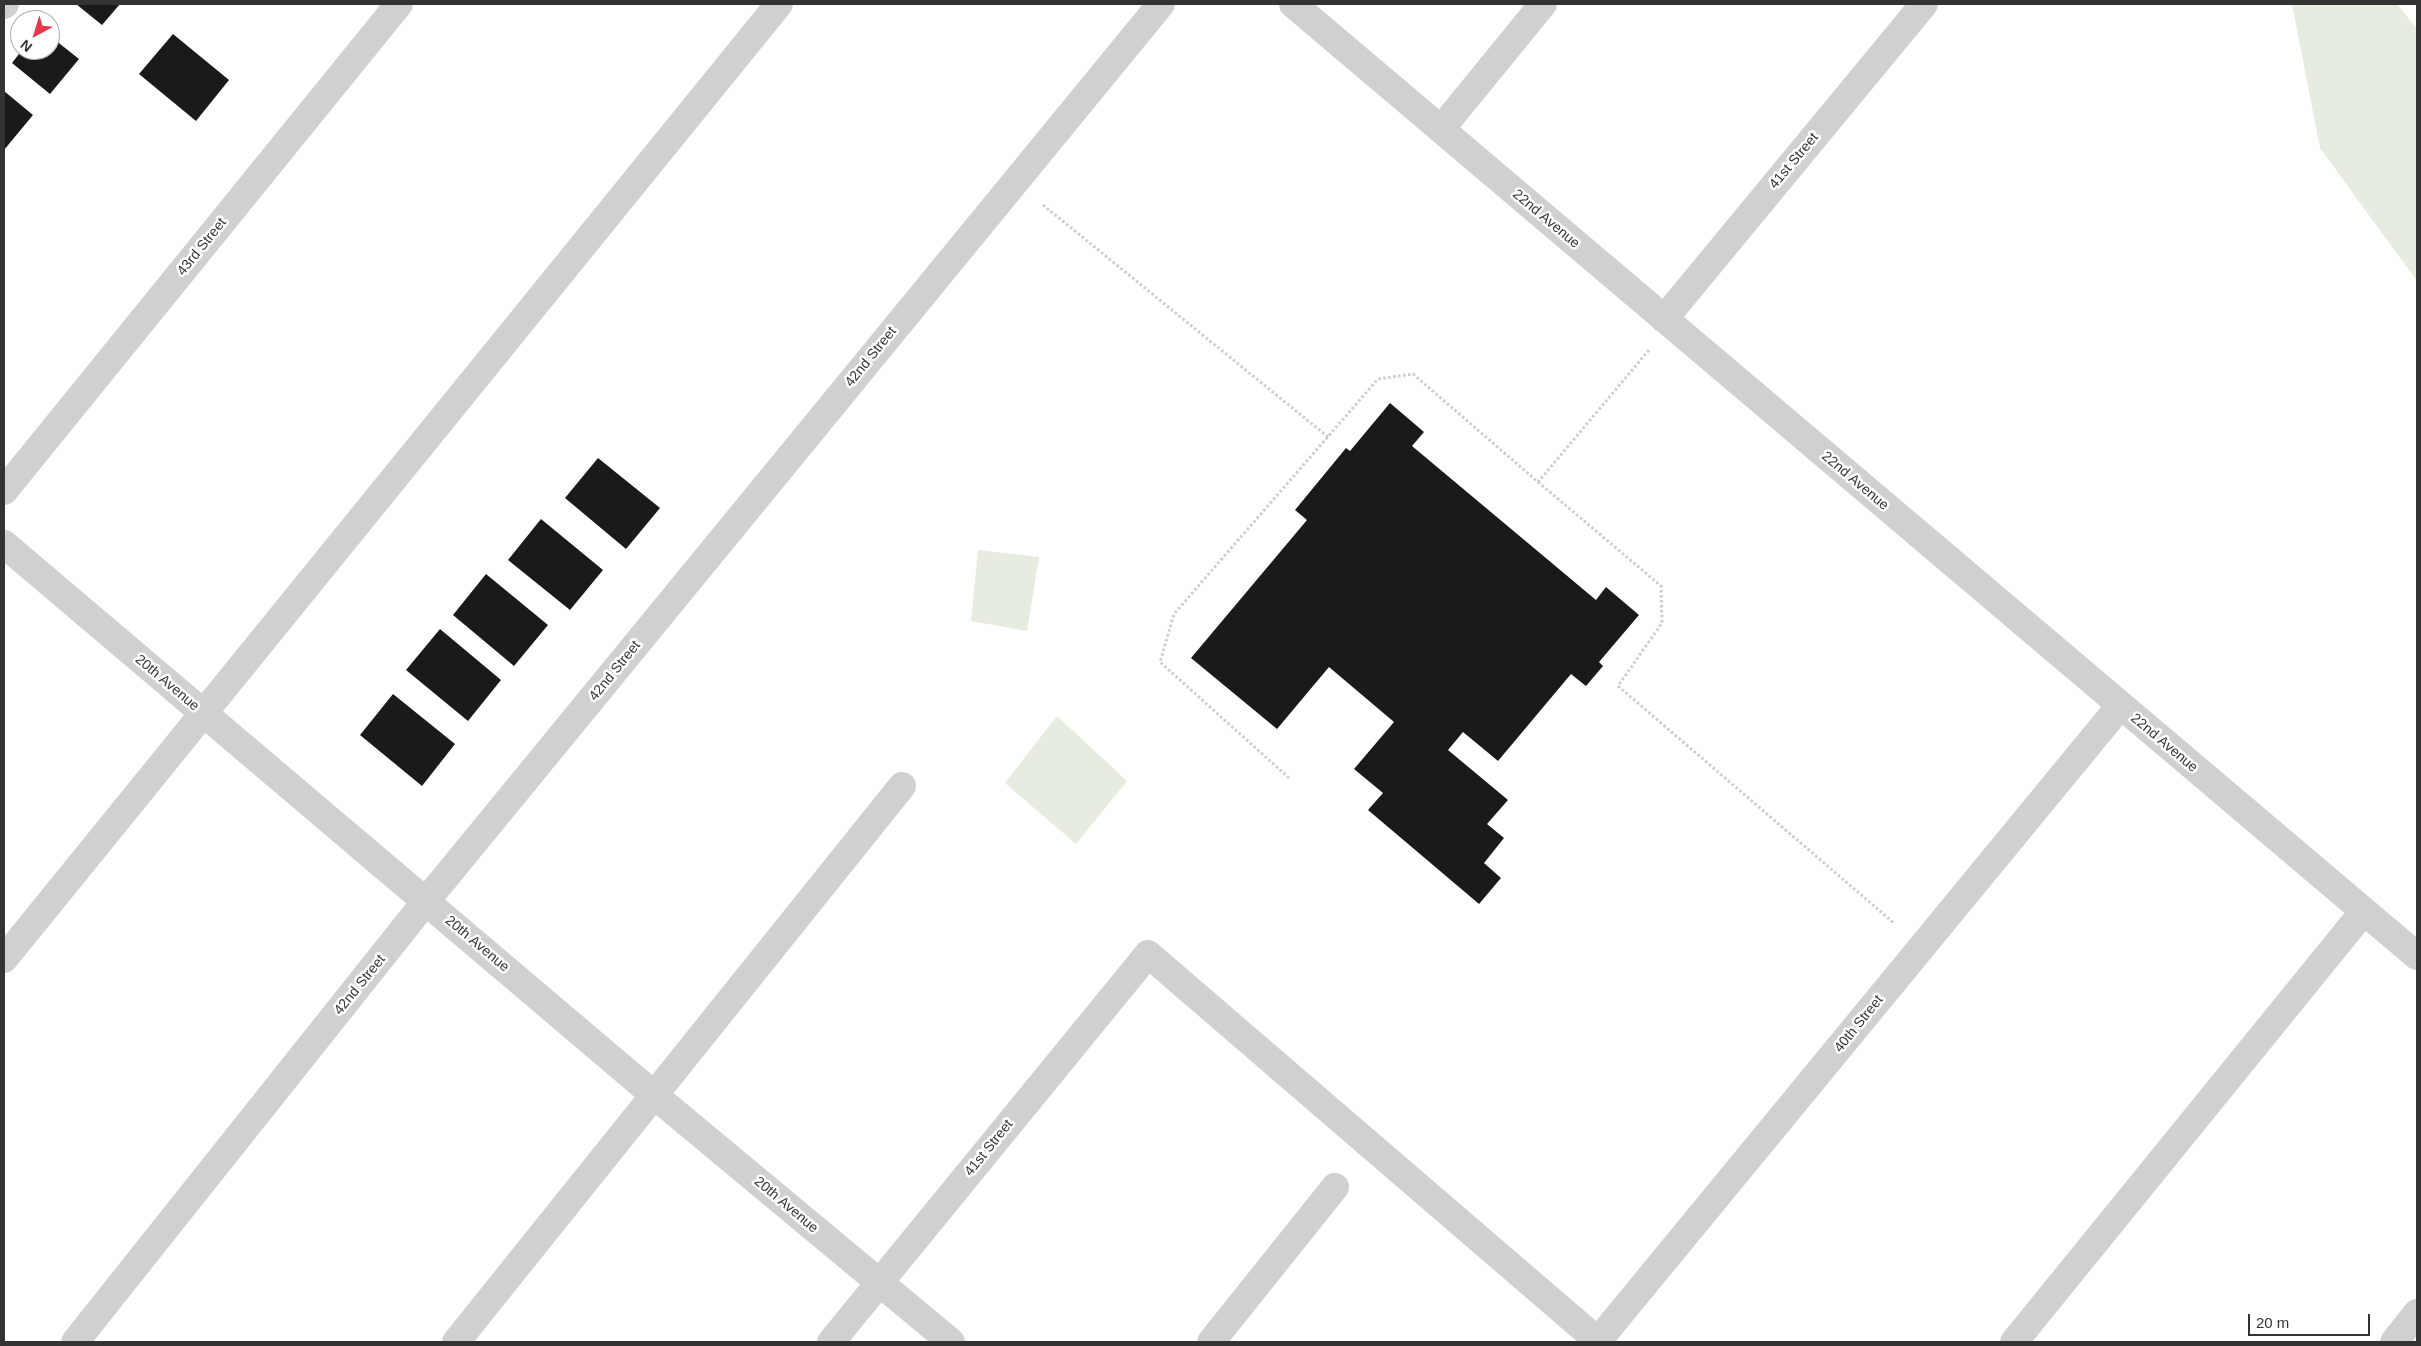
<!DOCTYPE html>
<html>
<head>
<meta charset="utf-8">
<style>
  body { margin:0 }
  #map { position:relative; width:2421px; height:1346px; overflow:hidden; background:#fff; font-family:Arial,sans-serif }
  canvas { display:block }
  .frame { position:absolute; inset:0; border:5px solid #333; pointer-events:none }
  .north { position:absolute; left:10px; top:10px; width:50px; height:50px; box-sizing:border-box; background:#fff; border:1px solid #adadad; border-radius:50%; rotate:219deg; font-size:14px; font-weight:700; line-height:20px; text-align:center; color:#333 }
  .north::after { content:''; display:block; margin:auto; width:18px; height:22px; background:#e63946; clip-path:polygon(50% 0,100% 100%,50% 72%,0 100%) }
  .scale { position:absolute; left:2248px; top:1314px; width:122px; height:22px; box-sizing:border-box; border:2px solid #333; border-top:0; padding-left:6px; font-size:15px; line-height:18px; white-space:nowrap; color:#333; -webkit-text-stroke:4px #fff; paint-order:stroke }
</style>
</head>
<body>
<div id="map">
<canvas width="2421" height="1346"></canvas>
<div class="frame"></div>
<div class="north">N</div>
<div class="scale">20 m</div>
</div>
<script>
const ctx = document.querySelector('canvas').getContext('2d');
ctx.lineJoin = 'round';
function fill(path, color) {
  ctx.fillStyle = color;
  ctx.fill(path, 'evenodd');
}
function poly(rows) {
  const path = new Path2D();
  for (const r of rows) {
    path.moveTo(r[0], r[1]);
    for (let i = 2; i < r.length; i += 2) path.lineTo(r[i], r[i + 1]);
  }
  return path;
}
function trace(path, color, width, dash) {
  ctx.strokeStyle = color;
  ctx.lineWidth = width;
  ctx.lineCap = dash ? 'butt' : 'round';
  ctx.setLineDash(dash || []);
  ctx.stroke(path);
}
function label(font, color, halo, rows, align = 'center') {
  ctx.font = font + ' Arial,sans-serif';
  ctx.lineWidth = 5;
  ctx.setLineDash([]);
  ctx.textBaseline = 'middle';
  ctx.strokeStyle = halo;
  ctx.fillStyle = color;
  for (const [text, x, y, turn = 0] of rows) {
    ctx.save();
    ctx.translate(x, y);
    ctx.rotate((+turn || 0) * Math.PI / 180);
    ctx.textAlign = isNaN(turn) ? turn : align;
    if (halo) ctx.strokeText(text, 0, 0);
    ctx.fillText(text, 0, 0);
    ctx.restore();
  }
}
const green = poly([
  [2292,4,2397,4,2417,29,2417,281,2320,148],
  [978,550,1039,557,1027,631,971,621],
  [1057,716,1127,781,1076,844,1005,783]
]);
const building = poly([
  [76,4,120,4,102,25],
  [173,34,229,80,196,121,139,74],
  [50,36,79,59,50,94,12,63,22,50,50,50],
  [4,91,33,115,4,150],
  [1390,403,1424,432,1412,446,1596,600,1606,587,1639,615,1599,662,1603,666,1586,686,1571,674,1498,761,1463,732,1448,750,1508,800,1487,824,1504,838,1484,863,1501,878,1479,904,1368,810,1383,793,1354,769,1394,722,1329,667,1277,729,1191,658,1307,520,1295,510,1346,448,1350,451],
  [598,458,660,508,626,549,565,498],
  [541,519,603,570,570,610,508,560],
  [486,574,548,625,514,666,453,615],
  [440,629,501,680,468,721,406,670],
  [393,694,455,744,422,786,360,735]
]);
const path = poly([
  [1043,205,1328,437],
  [1538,482,1661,586,1662,623,1618,686,1895,924],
  [1289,778,1160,662,1174,614,1378,379,1413,374,1538,482,1649,350]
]);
const minor = poly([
  [1293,4,2417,956],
  [4,5,5,4],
  [1441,129,1543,4],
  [1664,319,1924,4],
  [4,491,399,4],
  [4,544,654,1095,951,1342],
  [4,959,779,4],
  [75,1342,426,901,1161,4],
  [456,1342,902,786],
  [831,1342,1148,954,1598,1341],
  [1211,1342,1335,1187],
  [1597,1342,2120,706],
  [2014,1342,2364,911],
  [2394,1342,2417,1313]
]);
const streetNames = [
  ["41st Street",1794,161,-50],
  ["22nd Avenue",1546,219,40],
  ["43rd Street",202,247,-51],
  ["42nd Street",871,357,-51],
  ["22nd Avenue",1855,481,40],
  ["42nd Street",615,671,-51],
  ["20th Avenue",167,683,40],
  ["22nd Avenue",2164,743,40],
  ["20th Avenue",477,944,40],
  ["42nd Street",360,985,-51],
  ["40th Street",1859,1024,-51],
  ["41st Street",989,1148,-51],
  ["20th Avenue",786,1205,40]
];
fill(green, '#e6ecdf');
fill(building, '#1a1a1a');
trace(path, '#cdcdcd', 3, [2.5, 2.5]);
trace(minor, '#d0d0d0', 28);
label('14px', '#333', '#fff', streetNames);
</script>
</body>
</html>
